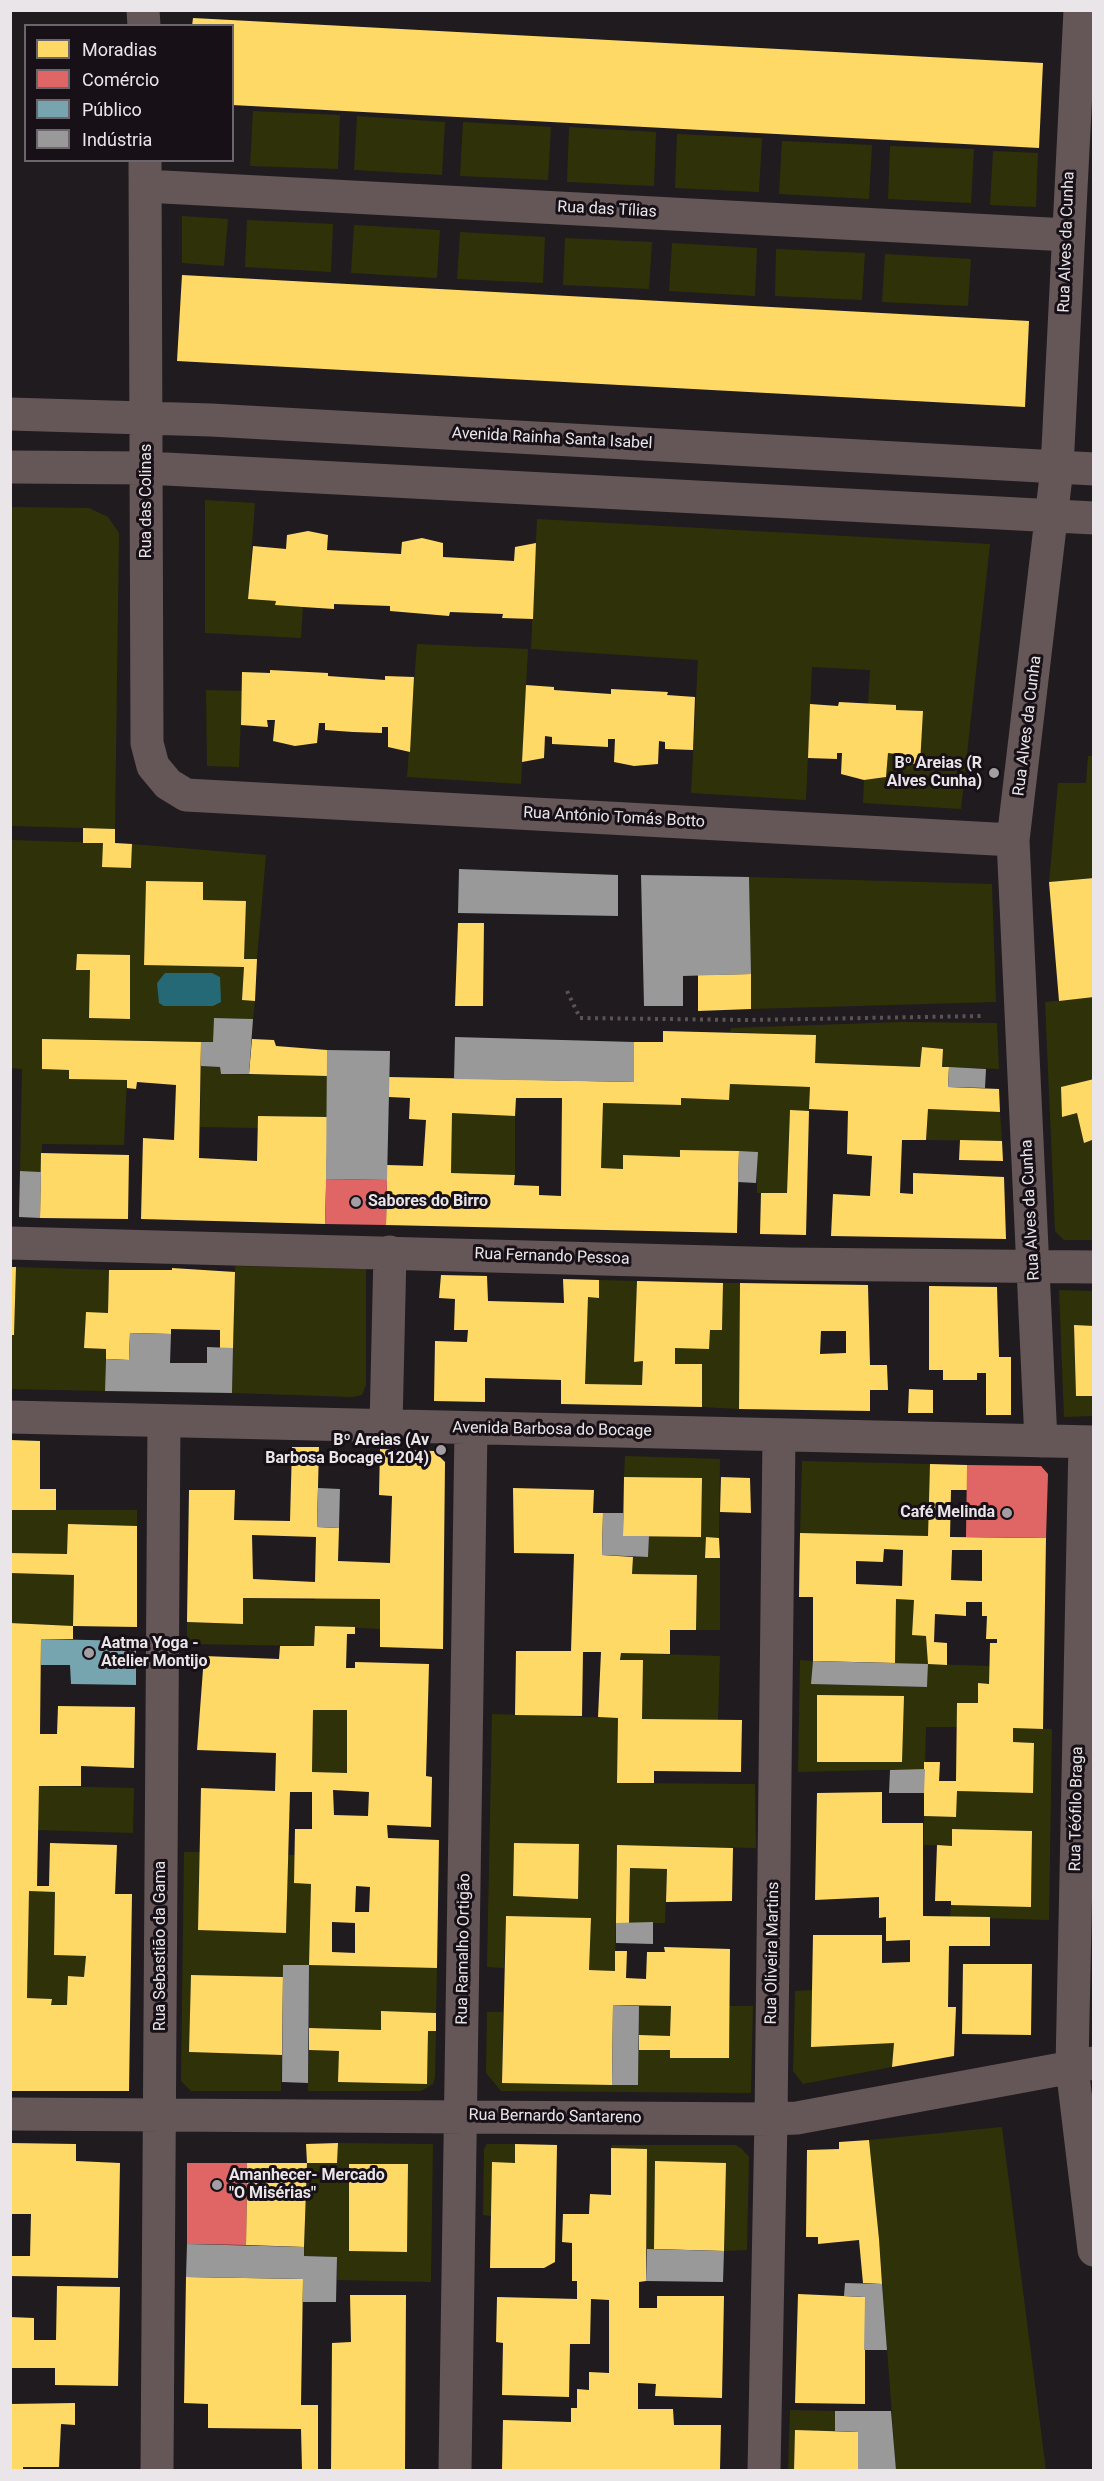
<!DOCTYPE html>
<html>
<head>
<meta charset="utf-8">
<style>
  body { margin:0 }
  #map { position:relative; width:1104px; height:2481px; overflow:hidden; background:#1f1b1f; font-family:Roboto,sans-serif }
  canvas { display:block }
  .frame { position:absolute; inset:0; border:12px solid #e9e5e9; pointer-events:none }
  .legend { position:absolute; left:24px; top:24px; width:210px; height:138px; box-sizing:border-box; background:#171117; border:2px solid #6b666b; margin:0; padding:8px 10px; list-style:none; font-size:18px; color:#e9e5e9 }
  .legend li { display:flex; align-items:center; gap:12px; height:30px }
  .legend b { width:30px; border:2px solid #6b666b }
</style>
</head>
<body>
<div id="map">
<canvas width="1104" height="2481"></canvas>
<div class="frame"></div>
<ul class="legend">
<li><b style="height:16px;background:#ffd966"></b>Moradias</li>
<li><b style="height:16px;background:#e06666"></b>Comércio</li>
<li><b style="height:16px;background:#76a5af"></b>Público</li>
<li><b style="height:16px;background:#999"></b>Indústria</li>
</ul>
</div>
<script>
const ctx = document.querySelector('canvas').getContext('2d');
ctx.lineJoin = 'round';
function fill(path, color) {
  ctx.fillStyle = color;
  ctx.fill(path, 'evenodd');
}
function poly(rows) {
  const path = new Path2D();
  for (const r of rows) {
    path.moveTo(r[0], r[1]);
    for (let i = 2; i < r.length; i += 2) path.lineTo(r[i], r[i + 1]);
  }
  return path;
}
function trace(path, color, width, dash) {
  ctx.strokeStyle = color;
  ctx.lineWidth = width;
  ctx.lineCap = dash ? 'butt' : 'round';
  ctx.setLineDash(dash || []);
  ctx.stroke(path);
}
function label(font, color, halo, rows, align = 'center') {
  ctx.font = font + ' Roboto,sans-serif';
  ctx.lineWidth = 6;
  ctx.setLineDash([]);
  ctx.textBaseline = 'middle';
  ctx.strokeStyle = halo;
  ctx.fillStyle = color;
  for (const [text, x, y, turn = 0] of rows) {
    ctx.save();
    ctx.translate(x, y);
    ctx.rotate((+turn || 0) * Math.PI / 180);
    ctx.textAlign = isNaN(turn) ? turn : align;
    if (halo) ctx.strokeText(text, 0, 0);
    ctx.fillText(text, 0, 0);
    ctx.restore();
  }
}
const green = poly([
  [253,111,340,115,338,169,250,166],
  [357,116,445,122,442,175,354,170],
  [463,122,551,127,548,180,460,176],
  [569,127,656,132,654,186,567,182],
  [677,134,762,138,759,192,675,188],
  [782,141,872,145,869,199,779,194],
  [890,146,974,149,971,203,888,199],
  [993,151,1038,153,1036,207,990,205],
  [182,216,228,219,224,266,182,263],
  [247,220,333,224,331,272,245,267],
  [354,225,440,230,437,278,351,273],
  [460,232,545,237,543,283,457,279],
  [565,238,652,242,649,289,563,285],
  [672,243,757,248,755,296,669,291],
  [776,249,865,253,862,300,775,296],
  [885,254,971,259,968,306,882,302],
  [205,500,255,503,248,599,276,601,275,605,303,607,301,638,205,633],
  [11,507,89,508,108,517,119,533,115,829,11,826],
  [537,519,990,544,961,809,863,803,864,780,886,777,888,753,895,754,895,763,920,764,922,711,896,710,896,705,868,705,870,670,812,667,806,800,691,793,698,660,531,649],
  [417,644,528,649,521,784,407,777],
  [206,690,242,691,239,767,207,766],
  [1088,756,1093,756,1093,878,1049,882,1058,783,1086,783],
  [11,840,103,843,103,867,131,868,132,844,266,855,257,959,244,959,246,901,203,900,203,882,146,881,144,964,244,967,242,1000,255,1001,253,1019,214,1018,213,1042,43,1039,42,1069,69,1070,69,1079,127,1080,124,1145,42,1144,41,1172,20,1171,22,1069,11,1068],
  [77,954,130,956,130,1019,90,1018,90,970,76,969],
  [749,877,992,884,996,1002,751,1009],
  [1093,997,1093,1079,1061,1088,1062,1117,1077,1113,1085,1143,1092,1140,1093,1149,1093,1240,1064,1240,1055,1231,1045,1002],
  [901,1022,997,1023,999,1069,942,1067,943,1049,922,1047,920,1067,815,1063,815,1035,730,1032,731,1028],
  [201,1066,220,1067,221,1074,327,1076,328,1117,259,1116,258,1128,200,1127],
  [730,1084,810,1087,809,1111,790,1111,787,1193,757,1193,757,1152,681,1150,680,1157,624,1155,623,1169,601,1168,603,1103,681,1105,681,1098,729,1100],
  [928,1109,1000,1112,1002,1141,926,1140],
  [452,1113,515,1116,515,1175,451,1173],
  [235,1266,366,1269,366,1385,362,1395,353,1397,232,1393],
  [16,1267,109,1270,108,1313,86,1313,84,1348,106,1349,105,1391,11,1389,10,1335,14,1334],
  [599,1280,637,1281,634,1361,643,1361,642,1385,585,1384,588,1297,599,1297],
  [723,1283,740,1283,739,1409,702,1407,702,1364,675,1364,675,1348,709,1348,710,1330,722,1330],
  [1059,1290,1093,1291,1093,1326,1074,1326,1076,1396,1093,1396,1093,1416,1064,1417],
  [625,1456,720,1459,719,1538,707,1537,705,1558,720,1558,720,1630,696,1630,697,1575,632,1574,633,1557,648,1557,649,1536,701,1537,702,1478,624,1477],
  [802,1461,930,1464,928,1536,800,1533],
  [11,1510,137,1510,137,1526,69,1524,67,1554,11,1553],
  [11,1573,74,1575,73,1626,11,1623],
  [315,1596,380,1599,380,1629,315,1626,314,1646,187,1644,187,1622,243,1624,243,1598,315,1600],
  [896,1599,914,1600,912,1635,926,1636,928,1664,989,1666,989,1684,978,1684,978,1703,957,1703,957,1727,926,1727,925,1769,798,1772,800,1660,813,1661,812,1684,927,1687,928,1664,895,1663],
  [621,1653,720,1656,718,1720,642,1719,643,1660,621,1660],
  [313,1710,347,1710,347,1773,312,1772],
  [492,1714,618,1718,617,1783,755,1784,756,1848,617,1845,615,1971,589,1970,591,1918,506,1916,504,1968,487,1967],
  [514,1843,579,1844,578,1899,513,1896],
  [1013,1728,1052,1729,1049,1920,950,1917,951,1905,1031,1906,1032,1831,953,1829,952,1846,924,1845,924,1816,955,1817,956,1791,1033,1793,1034,1743,1013,1742],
  [39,1786,134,1788,133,1833,37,1830],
  [184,1852,200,1852,286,1933,288,1855,295,1855,294,1883,311,1884,309,1965,437,1968,436,2013,382,2011,381,2030,309,2028,309,1965,283,1965,283,1977,191,1975,189,2052,282,2055,281,2091,191,2091,181,2081],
  [630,1868,667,1869,665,1923,629,1923],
  [29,1891,55,1892,54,1955,86,1956,84,1977,68,1976,67,2005,51,2005,52,1999,27,1998],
  [812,1990,811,2046,894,2043,892,2067,803,2084,793,2071,795,1991],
  [639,2006,671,2006,670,2058,729,2058,729,2006,753,2006,751,2093,501,2091,486,2073,487,2012,503,2012,502,2082,638,2085],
  [428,2031,436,2031,435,2077,433,2084,421,2091,308,2091,309,2050,339,2051,339,2082,427,2084],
  [1002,2127,1046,2470,896,2470,879,2239,869,2140],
  [338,2143,433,2144,431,2282,337,2280,337,2257,304,2256,307,2163,337,2163],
  [349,2164,408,2164,407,2252,349,2251],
  [487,2144,515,2144,515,2163,492,2163,491,2216,483,2215,484,2149],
  [612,2145,736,2145,742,2149,749,2157,747,2250,724,2251,725,2163,655,2161,654,2249,647,2249,647,2149,611,2148],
  [790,2410,835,2411,835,2431,795,2431,794,2470,788,2470]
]);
const water = poly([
  [165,973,212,973,220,977,221,1002,213,1006,164,1006,159,1003,157,983]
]);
const homes = poly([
  [193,18,1043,63,1039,148,232,105,232,26,192,26],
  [182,275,1029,321,1025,407,177,361],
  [308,531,328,535,327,550,401,554,402,542,422,538,443,543,443,557,514,561,515,547,536,543,533,619,502,618,503,614,450,612,449,616,390,611,390,606,334,604,334,609,303,607,275,605,276,601,248,599,253,546,286,549,287,535],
  [270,670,328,673,328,676,385,680,385,676,414,677,410,752,388,747,388,727,382,727,382,733,353,732,325,730,325,723,319,723,317,743,295,746,273,741,275,720,267,720,268,727,241,725,242,672,270,673],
  [526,685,554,687,554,690,582,692,611,694,611,689,668,692,667,695,695,697,693,750,665,749,665,742,659,741,658,764,634,766,614,762,615,739,608,739,608,747,552,744,552,737,545,736,544,758,522,762],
  [839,702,896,705,896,710,923,711,920,764,895,763,895,754,888,753,886,777,864,780,841,774,842,753,837,753,837,759,808,758,810,704,838,706],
  [83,828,115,829,115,843,132,844,131,868,102,867,103,843,83,843],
  [1094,878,1094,997,1059,1001,1049,882],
  [146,881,203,882,203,900,246,901,244,959,257,959,255,1001,242,1000,244,967,144,965],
  [458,923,484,923,483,1006,455,1006],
  [77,954,130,955,130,1019,89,1018,90,970,76,970],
  [751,974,751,1009,698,1011,698,975],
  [663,1031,816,1035,815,1063,920,1067,922,1047,943,1049,942,1067,949,1067,948,1087,999,1089,1000,1112,928,1109,926,1140,902,1140,900,1193,913,1194,913,1173,1004,1177,1006,1239,831,1236,833,1194,870,1196,872,1156,847,1154,848,1111,809,1109,810,1087,730,1084,729,1100,681,1098,681,1105,603,1103,601,1168,623,1169,623,1155,680,1157,680,1150,739,1151,737,1233,386,1225,387,1165,423,1166,426,1120,409,1119,410,1098,389,1097,389,1077,634,1082,634,1042,663,1042],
  [516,1098,562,1098,561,1196,539,1195,539,1186,514,1185,515,1175,451,1173,452,1113,515,1116],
  [42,1039,201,1042,199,1158,257,1161,258,1116,328,1117,325,1224,141,1219,143,1138,174,1140,176,1085,137,1082,136,1089,127,1088,127,1080,69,1079,69,1070,42,1069],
  [252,1039,274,1040,276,1046,327,1050,327,1076,249,1074],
  [1094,1079,1094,1145,1093,1145,1092,1140,1084,1143,1077,1113,1062,1117,1061,1087],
  [790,1110,809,1111,806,1235,760,1234,761,1193,787,1193],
  [960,1140,1002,1141,1003,1161,959,1160],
  [41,1153,129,1155,128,1219,40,1218],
  [10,1267,16,1267,14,1335,10,1335],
  [172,1268,235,1272,233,1348,220,1348,220,1330,171,1329,171,1334,130,1333,129,1360,106,1359,106,1349,84,1348,86,1312,108,1313,109,1270,172,1270],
  [441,1275,487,1276,488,1301,564,1303,563,1279,599,1280,599,1298,588,1297,585,1384,642,1385,643,1361,634,1362,637,1281,723,1283,722,1330,710,1330,709,1349,675,1348,675,1364,702,1364,702,1407,561,1404,561,1380,485,1378,485,1402,434,1401,435,1341,467,1342,468,1330,454,1330,455,1299,439,1298],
  [740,1283,868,1285,870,1365,887,1365,888,1390,870,1390,870,1411,739,1409],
  [821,1331,846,1331,846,1353,820,1354],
  [929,1286,997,1287,999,1357,1011,1357,1011,1415,986,1415,986,1373,977,1373,977,1380,943,1380,943,1370,929,1370],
  [1074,1325,1094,1326,1094,1396,1076,1396],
  [909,1389,933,1390,933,1413,908,1413],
  [10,1440,40,1441,40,1489,56,1489,56,1510,10,1510],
  [292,1447,319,1447,317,1527,339,1528,338,1561,390,1563,392,1496,379,1495,380,1449,434,1451,445,1462,443,1649,380,1647,380,1599,243,1598,243,1624,187,1622,189,1490,235,1490,234,1520,290,1521],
  [252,1535,316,1537,315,1582,253,1579],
  [930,1464,967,1465,967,1490,951,1490,950,1537,1046,1538,1043,1729,1013,1728,1013,1742,1034,1743,1033,1793,957,1791,956,1817,924,1816,924,1762,940,1762,939,1781,956,1781,957,1703,978,1703,978,1683,989,1684,990,1643,997,1643,997,1639,986,1639,987,1616,982,1616,982,1602,966,1602,966,1616,935,1614,934,1642,947,1643,947,1665,928,1664,926,1636,912,1635,914,1600,896,1599,895,1663,813,1661,813,1597,799,1597,800,1533,928,1536],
  [884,1549,903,1550,902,1586,856,1584,856,1561,883,1562],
  [952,1550,982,1550,982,1581,951,1580],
  [624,1477,702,1478,701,1537,623,1536],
  [721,1477,750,1478,751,1513,720,1512],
  [513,1488,594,1490,593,1513,603,1513,602,1555,633,1557,632,1574,697,1575,696,1630,670,1630,670,1654,621,1653,620,1660,643,1660,642,1719,742,1720,741,1772,654,1771,654,1783,617,1783,618,1718,598,1717,601,1652,583,1652,582,1716,515,1715,516,1651,571,1651,574,1554,514,1553],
  [68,1524,137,1526,137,1627,73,1626,73,1639,41,1639,40,1734,57,1734,58,1706,135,1707,134,1768,81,1766,81,1786,39,1786,37,1886,49,1886,50,1843,117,1845,115,1894,132,1894,129,2091,10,2091,10,1623,73,1626,74,1575,10,1573,10,1553,67,1554],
  [29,1891,55,1892,54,1955,86,1956,84,1977,68,1976,67,2005,51,2005,52,1999,27,1998],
  [706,1537,719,1538,720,1558,705,1558],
  [315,1626,355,1627,355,1634,347,1634,346,1668,355,1668,355,1662,429,1664,426,1776,432,1777,431,1827,387,1825,388,1838,439,1840,437,1968,309,1965,311,1884,294,1883,295,1829,312,1829,312,1792,290,1792,286,1933,198,1930,201,1788,275,1791,276,1753,197,1750,204,1656,279,1659,280,1646,314,1646],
  [313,1710,347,1710,347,1773,312,1772],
  [333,1790,369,1792,368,1816,334,1815],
  [356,1886,370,1887,369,1912,355,1912],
  [332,1922,355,1923,355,1953,332,1952],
  [817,1695,904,1696,902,1762,817,1762],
  [882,1792,882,1823,923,1823,923,1916,990,1917,990,1946,949,1946,948,2007,956,2007,954,2056,892,2067,894,2043,811,2047,813,1935,882,1935,882,1963,910,1962,910,1940,886,1941,886,1917,879,1918,879,1897,815,1900,817,1793],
  [952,1829,1032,1831,1031,1907,951,1905,951,1901,935,1901,937,1845,952,1846],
  [514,1843,579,1844,578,1899,513,1896],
  [617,1845,733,1848,732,1901,666,1902,667,1869,630,1868,629,1923,616,1923],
  [506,1916,591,1918,589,1970,615,1971,615,1951,627,1951,626,1978,646,1979,647,1952,665,1952,664,1947,730,1949,729,2058,670,2058,670,2050,639,2050,639,2035,670,2036,671,2006,613,2005,612,2085,502,2083],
  [963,1964,1032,1964,1031,2035,962,2034],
  [191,1975,283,1977,282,2055,189,2052],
  [381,2011,436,2013,436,2031,428,2031,427,2084,338,2082,339,2051,309,2050,309,2028,381,2030],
  [869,2140,879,2239,882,2284,863,2283,859,2240,818,2244,818,2237,806,2237,807,2150,839,2149,839,2142],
  [10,2143,76,2144,76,2161,120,2163,118,2278,10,2276,10,2256,30,2256,31,2214,10,2214],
  [338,2143,337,2163,307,2163,306,2144],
  [515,2144,557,2145,555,2262,544,2268,490,2268,492,2162,515,2163],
  [611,2148,647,2149,646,2281,639,2282,639,2308,657,2308,657,2296,724,2296,722,2398,655,2396,656,2384,638,2383,638,2409,673,2409,674,2425,721,2425,720,2470,502,2470,503,2420,571,2422,571,2408,577,2408,577,2389,589,2390,589,2372,609,2373,609,2300,591,2299,590,2344,570,2344,569,2397,502,2395,503,2343,496,2342,497,2297,577,2299,577,2281,572,2281,572,2243,562,2242,563,2214,589,2214,590,2194,611,2195],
  [655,2161,726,2163,724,2251,654,2249],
  [247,2163,307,2163,304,2247,246,2245],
  [349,2164,408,2164,407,2252,349,2251],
  [186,2277,303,2279,301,2405,318,2405,318,2470,302,2470,301,2429,208,2428,208,2404,184,2403],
  [57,2286,120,2287,118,2386,55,2385,55,2368,10,2368,10,2317,34,2318,34,2340,56,2340],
  [798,2294,865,2297,865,2404,795,2403],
  [350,2295,406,2295,405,2470,331,2470,332,2343,351,2342],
  [75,2403,75,2425,61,2424,59,2467,23,2467,23,2470,10,2470,10,2404],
  [795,2430,858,2432,858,2470,794,2470]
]);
const shops = poly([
  [326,1179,387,1180,386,1225,325,1224],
  [967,1465,1041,1466,1048,1474,1046,1538,966,1537],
  [187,2163,247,2163,246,2245,187,2244]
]);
const public = poly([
  [41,1639,136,1641,136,1685,71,1684,70,1665,41,1665]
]);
const industry = poly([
  [459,869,618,875,618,916,458,913],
  [641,875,749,877,751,974,683,976,683,1006,644,1006],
  [214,1018,253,1019,249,1074,221,1074,220,1067,201,1066,201,1042,213,1042],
  [455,1037,634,1042,634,1082,454,1079],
  [327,1050,390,1051,387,1180,326,1179],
  [949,1067,986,1069,985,1088,948,1087],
  [739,1151,758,1152,756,1183,738,1182],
  [20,1171,41,1172,40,1218,19,1217],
  [130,1333,171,1334,170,1363,207,1363,207,1347,233,1348,232,1393,105,1391,106,1359,129,1360],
  [318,1488,340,1489,339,1528,317,1527],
  [603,1513,623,1513,623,1536,649,1536,648,1557,602,1555],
  [813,1661,928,1664,927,1687,811,1684],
  [925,1769,924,1793,889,1793,890,1770],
  [653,1922,653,1944,616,1943,616,1923],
  [283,1965,309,1965,308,2083,282,2082],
  [613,2005,639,2006,638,2085,612,2085],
  [187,2244,304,2247,304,2256,337,2257,336,2302,303,2302,303,2279,186,2277],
  [647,2249,724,2251,723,2282,646,2281],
  [845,2283,882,2284,887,2350,864,2350,865,2297,844,2296],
  [835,2411,891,2411,896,2470,858,2470,858,2432,835,2431]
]);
const path = poly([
  [567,991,580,1018,746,1020,984,1016]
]);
const minor = poly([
  [143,10,144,26],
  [145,160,147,743,153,766,168,784,186,795,1013,840],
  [145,186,1068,235],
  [10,414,211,420,1094,469],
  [10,467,147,468,1094,518],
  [10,1243,787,1264,1094,1267],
  [10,1417,1094,1442],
  [386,1426,390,1252],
  [1041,1441,1013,840,1057,468,1080,10],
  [1085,1442,1072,2067,1094,2250],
  [10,2114,771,2119,797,2118,1094,2063],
  [157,2470,164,1421],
  [455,2470,471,1428],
  [764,2470,771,2119,779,1436]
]);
const markers = [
  [994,773,6,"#a29ea2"],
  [356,1202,6,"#a29ea2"],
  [441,1450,6,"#a29ea2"],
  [1007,1513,6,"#a29ea2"],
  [89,1653,6,"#a29ea2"],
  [217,2185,6,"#a29ea2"]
];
const streetNames = [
  ["Rua das Tílias",607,210,3],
  ["Rua Alves da Cunha",1067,242,-88],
  ["Avenida Rainha Santa Isabel",552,439,3],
  ["Rua das Colinas",147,501,-90],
  ["Rua Alves da Cunha",1028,726,-83],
  ["Rua António Tomás Botto",614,818,3],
  ["Rua Alves da Cunha",1031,1210,-93],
  ["Rua Fernando Pessoa",552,1257,2],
  ["Avenida Barbosa do Bocage",552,1430,1],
  ["Rua Téófilo Braga",1077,1809,-89],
  ["Rua Sebastião da Gama",161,1946,-90],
  ["Rua Ramalho Ortigão",464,1949,-89],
  ["Rua Oliveira Martins",773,1953,-89],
  ["Rua Bernardo Santareno",555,2117,1]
];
const poiNames = [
  ["Bº Areias (R",982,764],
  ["Alves Cunha)",982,782],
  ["Sabores do Birro",368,1202,"left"],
  ["Bº Areias (Av",429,1441],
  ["Barbosa Bocage 1204)",429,1459],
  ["Café Melinda",995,1513],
  ["Aatma Yoga -",101,1644,"left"],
  ["Atelier Montijo",101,1662,"left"],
  ["Amanhecer- Mercado",229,2176,"left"],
  ["\"O Misérias\"",229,2194,"left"]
];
fill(green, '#2f3208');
fill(water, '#246975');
fill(homes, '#ffd966');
fill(shops, '#e06666');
fill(public, '#76a5af');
fill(industry, '#999');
trace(path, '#5b5255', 4, [3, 4.5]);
trace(minor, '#655657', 33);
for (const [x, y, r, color] of markers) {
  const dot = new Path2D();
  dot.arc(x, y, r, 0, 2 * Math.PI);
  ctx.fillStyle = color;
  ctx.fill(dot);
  trace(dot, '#171117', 2);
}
label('16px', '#e9e5e9', '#171117', streetNames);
label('bold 16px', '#e9e5e9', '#171117', poiNames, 'right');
</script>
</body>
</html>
